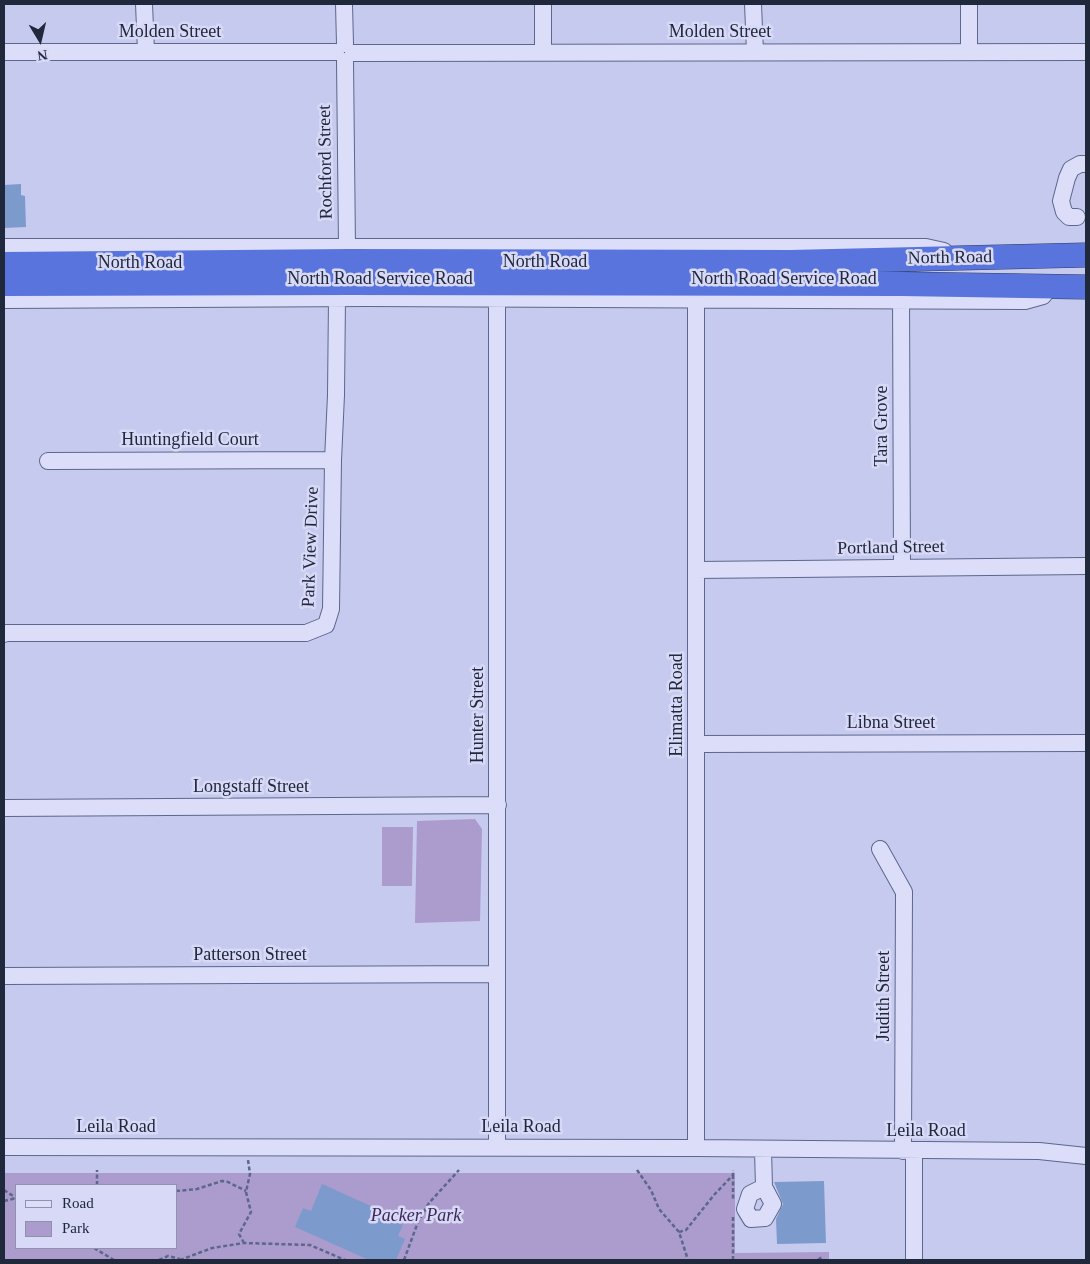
<!DOCTYPE html>
<html>
<head>
<meta charset="utf-8">
<style>
  body { margin:0 }
  #map { position:relative; width:1090px; height:1264px; overflow:hidden; background:#c7caef; font-family:"Times New Roman",serif }
  canvas { display:block }
  .frame { position:absolute; inset:0; border:5px solid #20283b; pointer-events:none }
  .legend { position:absolute; left:15px; top:1184px; width:162px; height:65px; box-sizing:border-box; background:#d7d9f6; border:1px solid #8e92ab; margin:0; padding:6px 9px; list-style:none; font-size:15px; color:#20283b }
  .legend li { display:flex; align-items:center; gap:10px; height:25px }
  .legend b { width:25px; border:1px solid #8e92ab }
  .north { position:absolute; left:15px; top:15px; width:50px; height:50px; -webkit-text-stroke:4px #d7d9f6; paint-order:stroke; rotate:171deg; font-size:14px; font-weight:700; line-height:20px; text-align:center; color:#20283b }
  .north::after { content:''; display:block; margin:auto; width:18px; height:22px; background:#20283b; clip-path:polygon(50% 0,100% 100%,50% 72%,0 100%) }
</style>
</head>
<body>
<div id="map">
<canvas width="1090" height="1264"></canvas>
<div class="frame"></div>
<ul class="legend">
<li><b style="height:6px;background:#dbddf9"></b>Road</li>
<li><b style="height:14px;background:#ac9bcd"></b>Park</li>
</ul>
<div class="north">N</div>
</div>
<script>
const ctx = document.querySelector('canvas').getContext('2d');
ctx.lineJoin = 'round';
function fill(path, color) {
  ctx.fillStyle = color;
  ctx.fill(path, 'evenodd');
}
function poly(rows) {
  const path = new Path2D();
  for (const r of rows) {
    path.moveTo(r[0], r[1]);
    for (let i = 2; i < r.length; i += 2) path.lineTo(r[i], r[i + 1]);
  }
  return path;
}
function trace(path, color, width, dash) {
  ctx.strokeStyle = color;
  ctx.lineWidth = width;
  ctx.lineCap = dash ? 'butt' : 'round';
  ctx.setLineDash(dash || []);
  ctx.stroke(path);
}
function label(font, color, halo, rows, align = 'center') {
  ctx.font = font + ' "Times New Roman",serif';
  ctx.lineWidth = 5;
  ctx.setLineDash([]);
  ctx.textBaseline = 'middle';
  ctx.strokeStyle = halo;
  ctx.fillStyle = color;
  for (const [text, x, y, turn = 0] of rows) {
    ctx.save();
    ctx.translate(x, y);
    ctx.rotate((+turn || 0) * Math.PI / 180);
    ctx.textAlign = isNaN(turn) ? turn : align;
    if (halo) ctx.strokeText(text, 0, 0);
    ctx.fillText(text, 0, 0);
    ctx.restore();
  }
}
const green = poly([
  [475,819,482,829,480,921,415,923,417,821],
  [382,827,413,827,412,886,382,886],
  [4,1173,735,1173,735,1253,829,1252,829,1260,4,1260],
  [16,1185,176,1185,176,1248,16,1248]
]);
const building = poly([
  [21,184,21,195,25,196,26,227,4,228,4,185],
  [824,1181,826,1243,777,1244,776,1219,783,1204,774,1182],
  [322,1184,382,1211,381,1215,403,1225,398,1236,405,1239,396,1260,369,1260,295,1227,303,1208,311,1211]
]);
const path = poly([
  [637,1170,651,1190,659,1209,679,1232,688,1260],
  [733,1175,733,1199],
  [97,1185,97,1170],
  [4,1190,16,1198],
  [176,1191,197,1189,222,1181,228,1182,246,1191],
  [4,1201,16,1198],
  [733,1217,733,1260],
  [679,1232,686,1230,714,1195,733,1175,733,1170],
  [244,1243,239,1234,251,1212,246,1192,250,1174,248,1160],
  [94,1248,114,1260],
  [159,1260,168,1256,180,1259],
  [180,1260,212,1248,244,1243,310,1245,345,1260],
  [404,1260,418,1222,429,1203,459,1170],
  [818,1260,822,1257]
]);
const minor = poly([
  [144,4,146,51],
  [344,4,345,44],
  [543,4,543,52],
  [753,4,755,52],
  [969,4,969,52],
  [4,52,336,52],
  [353,53,1086,52],
  [345,61,347,247,349,256],
  [1077,217,1069,217,1064,212,1061,201,1067,178,1071,169,1080,164,1086,164],
  [4,247,926,247,944,251],
  [497,288,497,1147],
  [901,290,902,568],
  [4,300,366,298,1025,301,1043,296,1050,287],
  [48,461,333,460],
  [697,570,1086,566],
  [4,634,5,633,306,633,326,625,331,609,333,460,336,395,337,298],
  [697,744,1086,743],
  [4,808,498,805],
  [880,849,904,892,903,1151],
  [4,976,497,974],
  [4,1147,696,1148,1039,1151,1086,1156],
  [696,1148,696,288],
  [763,1150,764,1187,750,1194,745,1209,751,1219,765,1218,773,1204,764,1187],
  [914,1150,914,1260]
]);
const highway = poly([
  [4,264,350,261,791,262,1086,255],
  [4,284,350,283,901,284,1086,287]
]);
const streetNames = [
  ["Molden Street",170,32],
  ["Molden Street",720,32],
  ["Rochford Street",326,162,-91],
  ["North Road",950,258,-1],
  ["North Road",545,262],
  ["North Road",140,263],
  ["North Road Service Road",380,279],
  ["North Road Service Road",784,279],
  ["Tara Grove",882,426,-90],
  ["Huntingfield Court",190,440],
  ["Park View Drive",311,547,-88],
  ["Portland Street",891,548,-1],
  ["Elimatta Road",677,705,-90],
  ["Hunter Street",478,715,-90],
  ["Libna Street",891,723],
  ["Longstaff Street",251,787],
  ["Patterson Street",250,955],
  ["Judith Street",884,996,-90],
  ["Leila Road",116,1127],
  ["Leila Road",521,1127],
  ["Leila Road",926,1131]
];
const parkNames = [
  ["Packer Park",416,1216]
];
fill(green, '#ac9bcd');
fill(building, '#7d9acd');
trace(minor, '#5c678b', 18);
trace(highway, '#303d59', 25);
trace(path, '#5c678b', 2.5, [4, 2.5]);
trace(minor, '#dbddf9', 16);
trace(highway, '#5975dd', 24);
label('18px', '#20283b', '#d7d9f6', streetNames);
label('italic 18px', '#3e2758', '#d7d9f6', parkNames);
</script>
</body>
</html>
